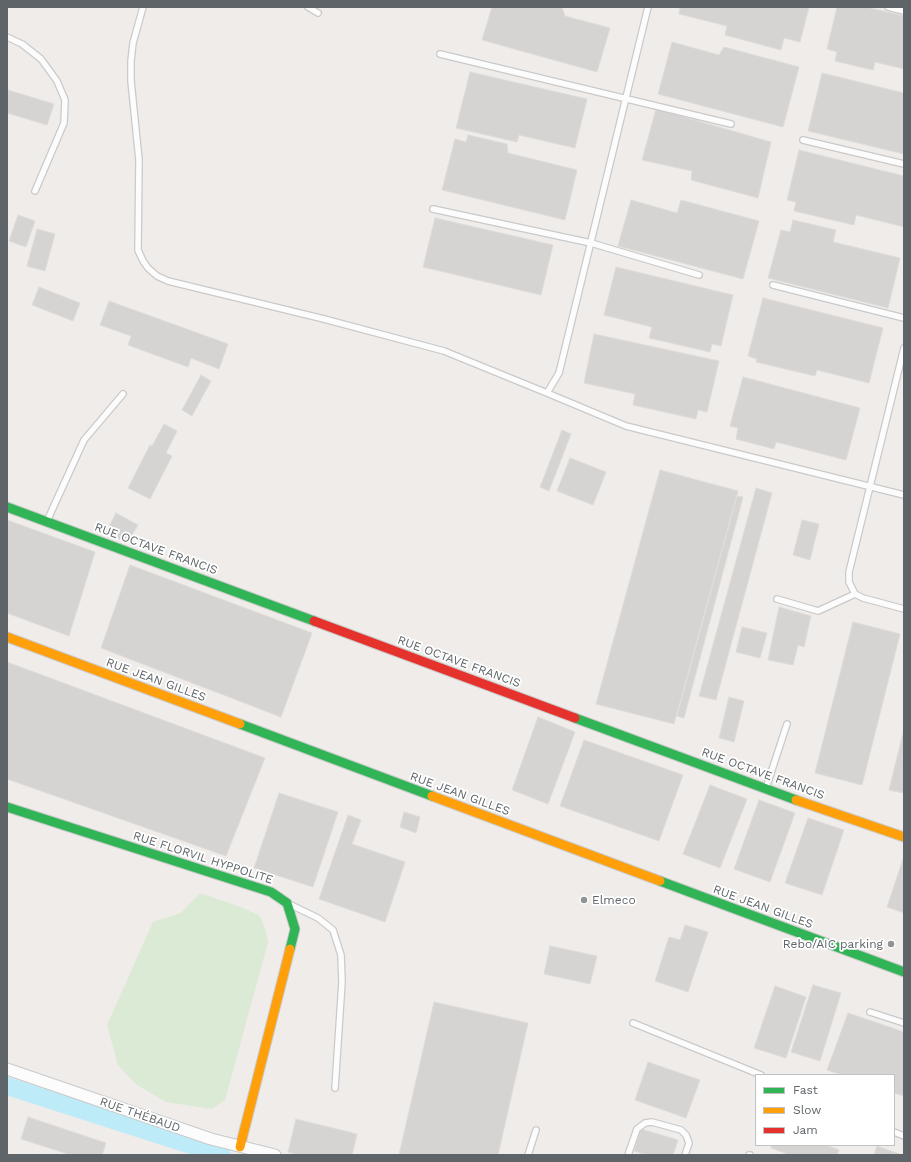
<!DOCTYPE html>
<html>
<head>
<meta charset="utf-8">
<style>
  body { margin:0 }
  #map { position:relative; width:911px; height:1162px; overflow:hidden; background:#efece9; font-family:"Work Sans",sans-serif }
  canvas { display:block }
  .frame { position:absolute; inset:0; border:8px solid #5e6468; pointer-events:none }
  .legend { position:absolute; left:755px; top:1074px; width:140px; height:72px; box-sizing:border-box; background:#fff; border:1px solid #bfc1c3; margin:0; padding:5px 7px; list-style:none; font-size:12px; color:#5e6468 }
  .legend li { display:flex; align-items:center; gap:8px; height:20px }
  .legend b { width:20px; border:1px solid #bfc1c3 }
</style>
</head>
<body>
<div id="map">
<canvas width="911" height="1162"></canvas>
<div class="frame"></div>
<ul class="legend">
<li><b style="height:5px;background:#30b455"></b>Fast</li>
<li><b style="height:5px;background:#ff9f0a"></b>Slow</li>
<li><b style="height:5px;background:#e5322d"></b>Jam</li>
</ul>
</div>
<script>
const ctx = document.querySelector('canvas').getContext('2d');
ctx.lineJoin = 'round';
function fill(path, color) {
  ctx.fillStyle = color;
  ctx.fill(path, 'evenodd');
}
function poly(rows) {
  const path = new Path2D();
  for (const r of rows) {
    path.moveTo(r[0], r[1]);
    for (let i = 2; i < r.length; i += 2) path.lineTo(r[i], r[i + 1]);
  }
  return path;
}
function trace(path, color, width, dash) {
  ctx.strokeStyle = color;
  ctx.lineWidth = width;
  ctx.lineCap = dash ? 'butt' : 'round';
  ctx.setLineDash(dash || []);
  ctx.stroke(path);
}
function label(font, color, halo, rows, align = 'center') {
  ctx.font = font + ' "Work Sans",sans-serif';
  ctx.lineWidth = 3.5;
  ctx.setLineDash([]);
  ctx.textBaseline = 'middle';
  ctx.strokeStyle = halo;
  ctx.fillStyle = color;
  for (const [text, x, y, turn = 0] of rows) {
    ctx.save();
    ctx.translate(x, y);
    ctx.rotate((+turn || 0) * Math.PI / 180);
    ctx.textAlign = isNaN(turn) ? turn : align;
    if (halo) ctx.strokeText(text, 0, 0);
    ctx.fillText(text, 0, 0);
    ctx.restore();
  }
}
const green = poly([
  [200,893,241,907,260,916,265,929,268,942,225,1100,212,1109,166,1102,137,1085,118,1065,107,1025,153,922,181,913]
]);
const river = poly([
  [7,1086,222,1155]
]);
const building = poly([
  [492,7,559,7,562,8,565,16,610,28,597,72,482,40,492,7],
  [680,7,809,7,800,42,784,38,781,50,725,35,727,26,679,14,680,7],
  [837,7,866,7,904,16,904,69,875,62,873,70,835,61,837,52,827,49,837,7],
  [672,42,719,55,724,47,799,67,783,127,658,94,672,42],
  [470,72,587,99,575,148,519,135,517,142,456,128,470,72],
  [822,73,904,93,904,154,808,131,822,73],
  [8,90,54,104,47,125,7,113,8,90],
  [656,109,771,142,758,198,691,180,692,171,642,160,656,109],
  [468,135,507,144,508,153,577,170,565,220,442,190,455,139,466,142,468,135],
  [799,150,904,176,904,227,856,215,854,225,794,211,796,202,787,200,799,150],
  [631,200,677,213,681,200,759,221,743,279,618,246,631,200],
  [18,215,35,221,26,247,9,241,18,215],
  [435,218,553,245,541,295,423,267,435,218],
  [793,220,836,230,833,242,900,258,888,308,768,278,781,230,790,232,793,220],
  [37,229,55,234,45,271,27,266,37,229],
  [616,267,733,295,721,346,712,344,710,352,649,338,652,327,604,315,616,267],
  [39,287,80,303,73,321,32,305,39,287],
  [763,298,883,328,869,383,817,370,815,376,756,362,757,359,748,356,763,298],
  [109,301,228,344,219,369,191,358,188,367,128,345,131,336,100,325,109,301],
  [594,334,719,361,707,412,698,410,696,419,633,405,635,394,584,383,594,334],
  [201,375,211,381,192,416,182,410,201,375],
  [743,377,860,408,846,460,776,442,774,449,736,439,738,428,730,426,743,377],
  [164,424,177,431,166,453,172,456,150,499,128,488,150,445,152,446,164,424],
  [562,430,571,434,549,491,540,487,562,430],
  [570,458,606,472,593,505,557,491,570,458],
  [660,470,738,491,674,724,596,704,660,470],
  [756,488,772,493,716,700,699,696,756,488],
  [737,496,743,497,684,718,677,716,737,496],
  [116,513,138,525,127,543,106,532,116,513],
  [7,520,95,552,69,636,7,613,7,520],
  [802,520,819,524,810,560,793,555,802,520],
  [130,565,312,633,281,717,101,648,130,565],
  [779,607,811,616,804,647,798,645,793,665,768,660,779,607],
  [853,622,900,634,862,785,815,773,853,622],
  [742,627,767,633,760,658,736,652,742,627],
  [7,662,265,758,226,856,7,779,7,662],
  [729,697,744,701,734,742,719,738,729,697],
  [538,717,575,732,548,804,512,790,538,717],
  [904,729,904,793,889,790,904,729],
  [584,740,683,775,659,841,560,806,584,740],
  [710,785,747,799,720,868,683,854,710,785],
  [279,793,338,812,313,887,254,868,279,793],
  [759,800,795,813,770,882,734,869,759,800],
  [404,812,420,817,416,833,400,827,404,812],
  [348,815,361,820,352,844,405,862,385,922,319,899,348,815],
  [808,818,844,830,822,895,785,883,808,818],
  [904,856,904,913,887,907,904,856],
  [685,925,708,932,688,992,655,981,669,937,680,940,685,925],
  [550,946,597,956,590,984,544,974,550,946],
  [813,985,841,993,820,1061,791,1052,813,985],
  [775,986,806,997,786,1058,754,1048,775,986],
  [434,1002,528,1023,498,1155,399,1155,434,1002],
  [848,1013,904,1032,904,1096,894,1093,894,1075,842,1075,827,1070,848,1013],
  [648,1062,700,1080,686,1118,635,1100,648,1062],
  [28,1117,106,1143,102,1155,71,1155,21,1139,28,1117],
  [296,1119,357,1134,352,1155,298,1155,288,1152,296,1119],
  [641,1129,678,1140,673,1155,647,1155,634,1151,641,1129],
  [772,1145,826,1145,839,1150,837,1155,790,1155,771,1148,772,1145],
  [877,1146,902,1155,874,1155,877,1146]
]);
const lane = poly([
  [143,7,133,43,131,61,131,81,139,160,138,250,143,261,148,268,157,276,168,281,324,319,444,351,547,393],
  [308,7,318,13],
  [648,7,559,373,547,393,626,426,904,495],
  [888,7,904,11],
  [7,37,22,44,41,59,57,81,65,100,64,123,35,191],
  [440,54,731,124],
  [803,140,904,164],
  [433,209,591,243,699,275],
  [773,285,904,318],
  [904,348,849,572,849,582,855,594,863,598,904,609],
  [47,521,84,440,123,394],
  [777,599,818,611,855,594],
  [766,788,787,724],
  [289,904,318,918,333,930,341,955,342,982,335,1088],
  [870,1012,904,1023],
  [633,1023,761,1075],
  [894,1132,904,1136],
  [528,1155,536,1130],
  [628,1155,637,1129,645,1123,652,1122,681,1130,686,1135,689,1143,685,1155],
  [749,1155,750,1155]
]);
const street = poly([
  [7,1069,211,1139,275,1155]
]);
const fast = poly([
  [7,507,314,621],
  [575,718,796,800],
  [240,724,432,796],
  [7,807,271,892,287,903,295,929,290,949],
  [660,881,904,972]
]);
const slow = poly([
  [7,637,240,724],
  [432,796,660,881],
  [796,800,904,837],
  [240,1147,290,949]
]);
const jam = poly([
  [314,621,575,718]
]);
const markers = [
  [584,900,4,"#919495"],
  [891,944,4,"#919495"]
];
const streetNames = [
  ["RUE OCTAVE FRANCIS",156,549,20],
  ["RUE OCTAVE FRANCIS",459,662,20],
  ["RUE JEAN GILLES",156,680,20],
  ["RUE OCTAVE FRANCIS",763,774,20],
  ["RUE JEAN GILLES",460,794,20],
  ["RUE FLORVIL HYPPOLITE",203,858,18],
  ["RUE JEAN GILLES",763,907,20],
  ["RUE THÉBAUD",140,1115,19]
];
const poiNames = [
  ["Elmeco",592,900],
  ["Rebo/AIC parking",883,944,"right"]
];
fill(green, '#dbead4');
trace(river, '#beebf8', 18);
fill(building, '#d6d4d3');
trace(building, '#dedbd8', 1);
trace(lane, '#cacaca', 8);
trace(street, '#cacaca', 13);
trace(fast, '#cacaca', 11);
trace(slow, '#cacaca', 11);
trace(jam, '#cacaca', 11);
trace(lane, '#fdfcfc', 5.5);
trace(street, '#fdfcfc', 11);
trace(fast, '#30b455', 9);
trace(slow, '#ff9f0a', 9);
trace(jam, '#e5322d', 9);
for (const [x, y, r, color] of markers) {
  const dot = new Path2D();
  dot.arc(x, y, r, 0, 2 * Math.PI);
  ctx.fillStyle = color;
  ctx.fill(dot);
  trace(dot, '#fff', 1.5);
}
label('12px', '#5e6468', '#fff', streetNames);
label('12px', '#5e6468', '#fff', poiNames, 'left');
</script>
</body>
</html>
